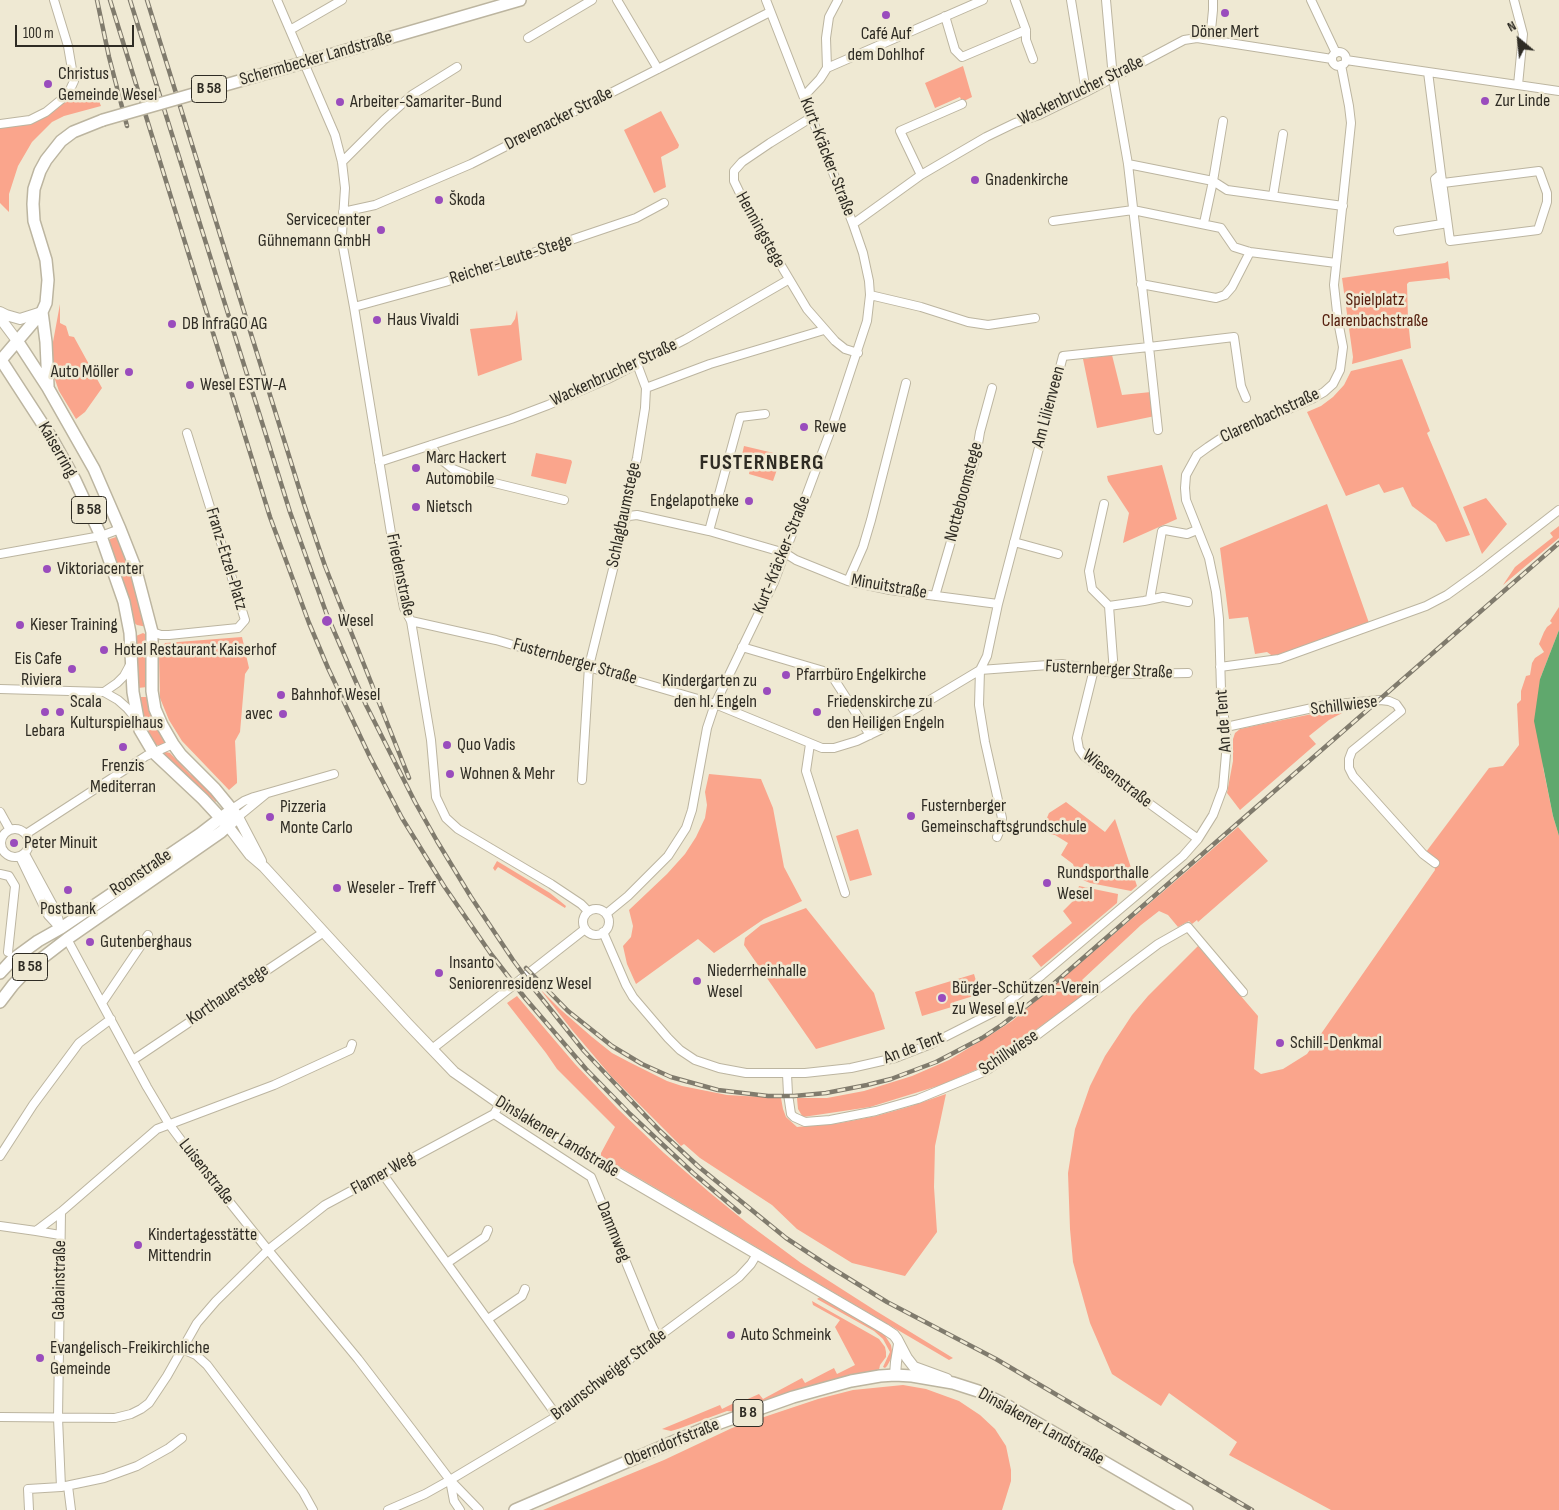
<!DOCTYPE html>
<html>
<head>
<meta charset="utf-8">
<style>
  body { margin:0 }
  #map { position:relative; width:1559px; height:1510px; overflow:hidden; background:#efe9d3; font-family:"Sofia Sans Condensed",sans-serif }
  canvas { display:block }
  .north { position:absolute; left:1494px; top:15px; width:50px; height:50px; -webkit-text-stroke:4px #efe9d3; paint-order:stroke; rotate:332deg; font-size:14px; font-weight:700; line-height:20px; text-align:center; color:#2f2c24 }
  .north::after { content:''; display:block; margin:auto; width:18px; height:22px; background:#2f2c24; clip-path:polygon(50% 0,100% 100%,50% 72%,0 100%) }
  .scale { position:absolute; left:15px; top:25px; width:119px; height:22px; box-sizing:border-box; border:2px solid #2f2c24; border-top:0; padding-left:6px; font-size:15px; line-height:18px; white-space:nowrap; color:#2f2c24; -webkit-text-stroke:4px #efe9d3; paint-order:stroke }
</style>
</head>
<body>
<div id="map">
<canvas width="1559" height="1510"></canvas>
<div class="north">N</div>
<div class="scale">100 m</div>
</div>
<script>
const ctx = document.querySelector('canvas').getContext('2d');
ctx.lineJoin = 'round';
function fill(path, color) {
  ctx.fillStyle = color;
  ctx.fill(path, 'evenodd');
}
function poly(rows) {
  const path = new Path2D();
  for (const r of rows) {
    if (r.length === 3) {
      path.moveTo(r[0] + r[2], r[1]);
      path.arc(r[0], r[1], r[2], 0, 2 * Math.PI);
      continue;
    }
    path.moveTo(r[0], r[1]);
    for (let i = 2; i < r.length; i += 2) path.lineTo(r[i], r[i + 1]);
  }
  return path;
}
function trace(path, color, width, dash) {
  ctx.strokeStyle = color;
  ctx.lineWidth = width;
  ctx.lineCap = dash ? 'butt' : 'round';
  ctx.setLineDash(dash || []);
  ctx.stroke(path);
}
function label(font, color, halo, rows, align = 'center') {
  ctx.font = font + ' "Sofia Sans Condensed",sans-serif';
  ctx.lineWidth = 5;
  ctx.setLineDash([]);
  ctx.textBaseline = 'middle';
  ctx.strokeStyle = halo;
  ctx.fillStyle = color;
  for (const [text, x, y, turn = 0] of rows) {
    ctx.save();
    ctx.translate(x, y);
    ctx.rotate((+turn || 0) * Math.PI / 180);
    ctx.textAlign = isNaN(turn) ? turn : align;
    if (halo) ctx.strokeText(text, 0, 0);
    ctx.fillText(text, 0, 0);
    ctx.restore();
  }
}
const green = poly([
  [963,66,972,97,962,102,960,97,935,108,925,83],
  [88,95,99,101,101,106,64,116,52,122,32,142,18,166,9,194,9,212,0,203,0,126,31,122,74,97],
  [661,111,679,145,678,148,661,157,666,187,654,193,624,130],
  [1448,261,1450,280,1447,278,1409,282,1407,284,1408,320,1411,348,1352,364,1353,357,1342,278,1445,263],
  [60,304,60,323,66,326,69,336,74,337,102,388,85,412,76,419,59,391,52,371,53,342],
  [517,310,522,360,478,376,470,329,511,325,515,319],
  [1112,355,1122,395,1151,392,1155,416,1097,428,1083,359],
  [1402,359,1430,431,1427,433,1470,535,1446,542,1436,524,1412,506,1403,487,1384,493,1379,484,1346,496,1307,412,1321,406,1333,397,1344,385,1351,371],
  [744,446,782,455,773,481,749,474,750,468,748,467,749,461,741,459],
  [536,453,571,460,572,462,566,484,531,476],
  [1162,465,1177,519,1123,543,1129,513,1108,481,1107,476],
  [1486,498,1507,524,1482,554,1463,507],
  [1327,504,1369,623,1274,657,1267,652,1255,654,1248,617,1229,619,1220,548],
  [1559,526,1559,538,1503,585,1515,567,1553,537,1550,533],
  [116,537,120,537,122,541,147,627,137,625,133,622,108,542,110,539],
  [1559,607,1559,630,1540,679,1543,767,1553,816,1559,836,1559,1510,1331,1510,1229,1455,1237,1442,1169,1393,1161,1406,1112,1374,1090,1323,1073,1262,1070,1229,1068,1173,1075,1129,1090,1086,1105,1056,1132,1015,1148,996,1198,946,1258,1016,1254,1069,1261,1074,1283,1069,1307,1054,1435,870,1433,860,1426,852,1489,768,1503,766,1519,745,1517,704,1521,700,1521,691,1526,676,1530,675,1532,663,1535,658,1544,652,1539,644,1544,632,1547,627,1552,623,1550,621],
  [143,633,147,635,147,687,138,688,135,642,136,636],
  [242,637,249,668,245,674,240,732,235,741,237,779,237,783,229,790,182,741,169,720,160,698,159,655,165,643],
  [138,697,148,697,165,740,165,743,162,745,156,745,146,730,143,721],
  [1340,710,1342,713,1329,720,1309,736,1316,744,1240,810,1227,793,1233,761,1233,739,1235,733,1240,729,1258,725,1322,712],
  [162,751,170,753,190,774,210,788,217,799,216,802,170,761],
  [709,774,761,779,773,808,784,867,802,901,764,919,714,953,698,939,636,984,627,964,623,946,631,937,633,926,629,910,667,874,685,854,696,837,705,818,707,805,705,792],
  [1066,802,1105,832,1115,819,1137,886,1131,891,1090,883,1078,878,1073,864,1061,855,1068,843,1055,835,1041,832,1049,813],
  [1238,827,1268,861,1198,922,1197,920,1192,924,1189,921,1178,927,1168,915,1159,911,1141,925,1082,980,1089,991,993,1061,978,1069,941,1085,870,1107,803,1117,801,1114,798,1109,797,1098,827,1098,864,1091,912,1076,949,1060,995,1032,1012,1021,1076,967],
  [858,829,872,875,850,881,836,836],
  [497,861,550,893,566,906,565,908,498,867,495,871,493,868],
  [1079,886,1118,894,1117,903,1041,967,1032,956,1072,923,1063,911,1074,900],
  [806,908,874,993,885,1029,816,1049,744,945,745,938,761,925],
  [974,974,980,994,954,1002,955,1006,922,1016,915,992],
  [540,989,561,1010,592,1037,612,1053,629,1062,667,1081,682,1086,727,1095,781,1098,783,1109,786,1117,797,1127,840,1123,876,1116,908,1107,946,1094,935,1146,934,1187,937,1232,905,1276,852,1263,797,1229,772,1205,700,1158,684,1144,681,1146,611,1076,572,1030],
  [517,996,575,1064,618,1109,664,1153,709,1192,747,1223,801,1263,876,1311,953,1358,949,1360,601,1156,601,1153,615,1127,557,1069,546,1053,507,1003],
  [820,1297,884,1334,891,1345,892,1351,892,1357,887,1366,885,1368,883,1367,890,1352,883,1339,874,1331,817,1299],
  [812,1301,879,1339,885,1347,886,1352,886,1357,880,1365,879,1370,842,1378,813,1386,736,1412,727,1411,678,1429,671,1431,662,1429,720,1405,722,1409,740,1400,741,1402,759,1394,763,1399,802,1378,805,1383,834,1368,837,1374,855,1365,835,1327,840,1320,813,1305],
  [903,1385,926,1389,959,1401,980,1415,995,1429,1006,1446,1011,1470,1011,1481,1002,1510,543,1510,664,1460,732,1428,773,1414,818,1399,853,1390]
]);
const water = poly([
  [1559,630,1559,836,1553,816,1534,721,1540,679]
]);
const street = poly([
  [277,0,335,135,342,162,345,188,342,234,343,247,354,307,400,588,404,608,411,621,431,740,436,797,446,818,458,829,551,884,581,904,588,911],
  [617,0,658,69],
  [1015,0,1026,30,1026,40,1033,59],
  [1071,0,1086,92],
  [1311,0,1336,53],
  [1514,0,1523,34,1518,85],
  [945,16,955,50,962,57,1026,30],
  [290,30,342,0],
  [528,38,592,0],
  [1210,40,1213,10,1213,0],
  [1339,59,7],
  [1346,60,1559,91],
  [827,68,983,0],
  [804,96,820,79,827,68,826,38,829,17,838,0],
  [812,117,770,143,742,162,734,171,734,181,748,210,807,309,835,341,845,349,858,353],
  [1223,121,1213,181,1227,190,1343,206],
  [0,124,30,120,46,112,68,94,74,81,68,46,54,0],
  [342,162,384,120,412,95,457,67],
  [1128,164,1213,181,1204,223],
  [1441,174,1450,241,1538,230,1547,202,1547,193,1539,171,1443,183],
  [921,175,900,131,962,104],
  [1273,196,1283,134],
  [343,212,375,205,471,164,770,12],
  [1053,221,1133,210,1221,228,1234,247,1250,252,1336,263],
  [853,224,921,175,986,137,1015,123,1039,115,1086,92,1184,40,1197,38,1332,59],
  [1398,231,1442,224,1435,179,1441,174,1428,72],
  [1141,284,1216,298,1225,295,1232,287,1250,252],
  [870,295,921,307,968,322,988,325,1035,318],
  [354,307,445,282,500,264,636,218,664,203],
  [646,388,710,364,824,330],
  [1158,430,1149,347,1234,337,1241,386,1246,398],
  [431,445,438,457,453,469,478,479,564,500],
  [379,462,511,419,548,405,608,379,686,339,788,280],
  [1104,504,1089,571,1092,589,1109,606,1114,673],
  [625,519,629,516,637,515,709,531,785,553,796,560,848,581,890,590,998,604],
  [709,531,740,417,765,414],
  [1014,542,1058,554],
  [0,554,101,536,120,529],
  [848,581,863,547,871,520,906,383],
  [935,596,976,456,980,432,992,388],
  [1150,599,1162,531,1165,530,1187,534,1197,530],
  [1109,606,1144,601,1163,597,1188,602],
  [411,621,496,640,715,704,822,748,834,748,857,741,880,730,980,670,1062,664,1114,673,1133,674,1188,673],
  [152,632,161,635,169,635,238,628,245,620,187,433],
  [742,647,827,672,834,679,870,735],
  [1220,667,1279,659,1426,606,1447,595,1479,572,1559,510],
  [1094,669,1077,738,1079,749,1084,756,1198,839],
  [0,689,104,692,118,700,127,708,137,720],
  [104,692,117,683,124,676,131,663],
  [1226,727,1326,705,1380,700,1389,701,1396,704,1401,711,1352,751,1349,759,1349,768,1353,776,1415,845,1423,854,1435,863],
  [810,744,806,771,845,893],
  [582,780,589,666,620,541,625,519,625,505,637,458,645,408,646,388,637,364],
  [232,809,244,801,254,797,334,774],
  [0,812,10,830],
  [238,817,266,794],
  [15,843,14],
  [26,834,146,756,173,744],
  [997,837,1001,827,1002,818,985,742,979,705,980,670,987,656,998,604,1063,356,1149,347,1128,164,1113,78,1106,0],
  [25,854,56,911,61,928],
  [20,857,48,915,59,927],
  [0,874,9,876,15,886,8,952],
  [596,922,13],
  [606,914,628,896,668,856,686,828,692,810,707,728,715,704,774,582,833,424,867,321,870,295,869,281,863,253,853,224,766,0],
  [603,932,626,985,633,997,668,1038,680,1050,695,1060,719,1068,746,1073,805,1073,851,1068,895,1058,931,1044,998,1010,1042,975,1183,856,1198,839,1213,815,1223,788,1227,743,1221,690,1219,619,1216,592,1209,558,1186,500,1185,488,1186,475,1197,455,1208,447,1220,439,1312,399,1324,392,1333,384,1340,370,1343,347,1338,321,1334,285,1351,123,1349,106,1341,65],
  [67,939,147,1087,169,1124,195,1159,268,1250,358,1359,413,1431,450,1480,479,1510],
  [102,1003,148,935],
  [432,1049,585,929],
  [133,1060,324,932],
  [787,1074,788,1094,791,1114,794,1117,805,1122,830,1120,876,1111,918,1099,986,1071,1025,1044,1158,944,1188,927,1243,992],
  [494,1114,591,1177,653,1328,658,1337],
  [0,1156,33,1105,79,1043,111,1019],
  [382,1173,557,1416],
  [0,1226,36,1231,61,1212,157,1129,274,1085,350,1050,352,1044],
  [36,1231,60,1235],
  [447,1263,485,1237,488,1230],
  [488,1319,522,1296,525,1289],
  [182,1349,196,1355,207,1365,303,1492,313,1510],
  [0,1417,115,1418,131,1414,141,1409,149,1403,167,1376,197,1323,216,1301,268,1250,325,1205,494,1114,500,1104],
  [450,1480,454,1501,460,1510],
  [68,1486,71,1510],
  [61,1487,58,1418,61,1212],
  [29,1510,28,1489,61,1487,104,1478,137,1466,169,1448,182,1438],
  [388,1510,425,1494,450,1480,557,1416,658,1337,739,1277,751,1264,757,1254]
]);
const secondary = poly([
  [0,312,6,315,20,319,42,312],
  [0,318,18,342],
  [238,817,261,861],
  [228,826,250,855,264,867,408,1024,454,1072,500,1104,885,1329,894,1335,897,1339,907,1358,914,1367,947,1379],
  [895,1375,896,1362,899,1344]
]);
const primary = poly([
  [316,59,520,0],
  [103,120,73,132,61,141,46,160,40,171,34,189,33,204,34,221,46,260,48,280,46,303,42,312,1,360,51,437,75,480,101,536,124,602,130,633,133,692,140,730,153,752,203,799,228,826],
  [42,312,46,342,48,386],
  [0,973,12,960,38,941,61,928,200,834,226,814],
  [0,1002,13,985,28,969,67,939,221,832,238,817,215,789,181,755,173,744,162,725,155,709,152,691,152,632,135,567,120,529,94,469,48,388,18,342],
  [515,1510,703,1429,745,1414,793,1397,851,1381,880,1376,895,1375,912,1376,953,1383,978,1391,1008,1406,1187,1510]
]);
const rail = poly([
  [97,0,109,57,127,126],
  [110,0,270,517,309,623,328,668,370,757,402,818,444,886,491,954,525,998,586,1069,630,1114,693,1173,739,1212],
  [130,0,290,512,327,615,366,705,415,802,437,841,471,897,513,960,535,990,584,1051,660,1131,699,1167,786,1238,830,1267,887,1302,996,1359,1252,1510],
  [147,0,304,504,325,566,355,642,409,778],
  [526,968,568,1011,612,1046,642,1064,671,1077,718,1090,768,1096,794,1096,826,1093,867,1085,891,1079,936,1062,982,1038,1003,1024,1043,993,1559,543]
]);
const primaryBridge = poly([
  [103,120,316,59]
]);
const markers = [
  [1225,13,5,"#9a4cbd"],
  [886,15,5,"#9a4cbd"],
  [48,84,5,"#9a4cbd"],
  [1485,101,5,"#9a4cbd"],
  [340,102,5,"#9a4cbd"],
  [975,180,5,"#9a4cbd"],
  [439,200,5,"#9a4cbd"],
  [381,230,5,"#9a4cbd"],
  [377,320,5,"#9a4cbd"],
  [172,324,5,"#9a4cbd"],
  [129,372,5,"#9a4cbd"],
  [190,385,5,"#9a4cbd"],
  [804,427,5,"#9a4cbd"],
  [416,468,5,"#9a4cbd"],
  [749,501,5,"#9a4cbd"],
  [416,507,5,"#9a4cbd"],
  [47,569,5,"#9a4cbd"],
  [327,621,6,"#9a4cbd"],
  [20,625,5,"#9a4cbd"],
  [104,650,5,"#9a4cbd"],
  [72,669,5,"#9a4cbd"],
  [786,675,5,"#9a4cbd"],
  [767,691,5,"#9a4cbd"],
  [281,695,5,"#9a4cbd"],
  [45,712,5,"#9a4cbd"],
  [60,712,5,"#9a4cbd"],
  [817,712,5,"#9a4cbd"],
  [283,714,5,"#9a4cbd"],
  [447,745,5,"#9a4cbd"],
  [123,747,5,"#9a4cbd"],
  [450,774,5,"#9a4cbd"],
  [911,816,5,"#9a4cbd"],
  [270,817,5,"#9a4cbd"],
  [14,843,5,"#9a4cbd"],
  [1047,883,5,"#9a4cbd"],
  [337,888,5,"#9a4cbd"],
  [68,890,5,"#9a4cbd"],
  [90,942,5,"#9a4cbd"],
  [439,973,5,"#9a4cbd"],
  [697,981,5,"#9a4cbd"],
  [942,998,5,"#9a4cbd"],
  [1280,1043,5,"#9a4cbd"],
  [138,1245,5,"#9a4cbd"],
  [731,1335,5,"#9a4cbd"],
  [40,1358,5,"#9a4cbd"]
];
const shields = [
  [209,89,35],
  [89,510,35],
  [30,967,35],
  [748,1413,30]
];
const shieldNames = [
  ["B 58",209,89],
  ["B 58",89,510],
  ["B 58",30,967],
  ["B 8",748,1413]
];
const poiNames = [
  ["Döner Mert",1225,32,"center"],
  ["Café Auf",886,34,"center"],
  ["dem Dohlhof",886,55,"center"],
  ["Christus",58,74],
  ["Gemeinde Wesel",58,95],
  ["Zur Linde",1495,101],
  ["Arbeiter-Samariter-Bund",350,102],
  ["Gnadenkirche",985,180],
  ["Škoda",449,200],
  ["Servicecenter",371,220,"right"],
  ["Gühnemann GmbH",371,241,"right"],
  ["Haus Vivaldi",387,320],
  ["DB InfraGO AG",182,324],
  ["Auto Möller",119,372,"right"],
  ["Wesel ESTW-A",200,385],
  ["Rewe",814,427],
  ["Marc Hackert",426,458],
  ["Automobile",426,479],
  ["Engelapotheke",739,501,"right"],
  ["Nietsch",426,507],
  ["Viktoriacenter",57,569],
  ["Wesel",338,621],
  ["Kieser Training",30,625],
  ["Hotel Restaurant Kaiserhof",114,650],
  ["Eis Cafe",62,659,"right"],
  ["Riviera",62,680,"right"],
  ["Pfarrbüro Engelkirche",796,675],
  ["Kindergarten zu",757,681,"right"],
  ["den hl. Engeln",757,702,"right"],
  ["Bahnhof Wesel",291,695],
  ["Scala",70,702],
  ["Kulturspielhaus",70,723],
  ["Friedenskirche zu",827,702],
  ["den Heiligen Engeln",827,723],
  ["avec",273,714,"right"],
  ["Lebara",45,731,"center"],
  ["Quo Vadis",457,745],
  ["Frenzis",123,766,"center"],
  ["Mediterran",123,787,"center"],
  ["Wohnen & Mehr",460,774],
  ["Fusternberger",921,806],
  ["Gemeinschaftsgrundschule",921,827],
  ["Pizzeria",280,807],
  ["Monte Carlo",280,828],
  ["Peter Minuit",24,843],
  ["Rundsporthalle",1057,873],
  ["Wesel",1057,894],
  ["Weseler - Treff",347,888],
  ["Postbank",68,909,"center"],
  ["Gutenberghaus",100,942],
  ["Insanto",449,963],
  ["Seniorenresidenz Wesel",449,984],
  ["Niederrheinhalle",707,971],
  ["Wesel",707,992],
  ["Bürger-Schützen-Verein",952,988],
  ["zu Wesel e.V.",952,1009],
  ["Schill-Denkmal",1290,1043],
  ["Kindertagesstätte",148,1235],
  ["Mittendrin",148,1256],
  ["Auto Schmeink",741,1335],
  ["Evangelisch-Freikirchliche",50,1348],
  ["Gemeinde",50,1369]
];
const streetNames = [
  ["Schermbecker Landstraße",316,59,-16],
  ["Wackenbrucher Straße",1081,91,-26],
  ["Drevenacker Straße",559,119,-27],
  ["Kurt-Kräcker-Straße",827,157,69],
  ["Henningstege",760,230,61],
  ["Reicher-Leute-Stege",511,260,-18],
  ["Wackenbrucher Straße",614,373,-25],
  ["Am Lilienveen",1049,407,-75],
  ["Clarenbachstraße",1270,416,-25],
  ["Kaiserring",57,450,60],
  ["Notteboomstege",964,492,-75],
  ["Schlagbaumstege",624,515,-78],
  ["Kurt-Kräcker-Straße",782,555,-68],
  ["Franz-Etzel-Platz",226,559,73],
  ["Friedenstraße",400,575,78],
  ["Minuitstraße",889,587,10],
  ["Fusternberger Straße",575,662,16],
  ["Fusternberger Straße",1109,670,3],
  ["Schillwiese",1344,706,-7],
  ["An de Tent",1224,721,-94],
  ["Wiesenstraße",1117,779,38],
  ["Roonstraße",141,873,-34],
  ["Korthauerstege",228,995,-34],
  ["An de Tent",914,1048,-21],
  ["Schillwiese",1009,1053,-34],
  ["Dinslakener Landstraße",557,1137,31],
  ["Luisenstraße",206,1172,52],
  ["Flamer Weg",383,1174,-29],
  ["Dammweg",613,1232,68],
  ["Gabainstraße",60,1280,-89],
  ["Braunschweiger Straße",609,1375,-37],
  ["Dinslakener Landstraße",1041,1427,29],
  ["Oberndorfstraße",672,1443,-22]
];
const parkNames = [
  ["Spielplatz",1375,300],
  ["Clarenbachstraße",1375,321]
];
const districtNames = [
  ["FUSTERNBERG",762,463]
];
fill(green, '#faa58c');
fill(water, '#60a86d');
trace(street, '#bcb5a0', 10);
trace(secondary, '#bcb5a0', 12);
trace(primary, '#bcb5a0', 14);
trace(street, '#fff', 8);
trace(secondary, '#fff', 10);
trace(primary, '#fff', 11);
trace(rail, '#807b6d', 4.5);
trace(rail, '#efe9d3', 2.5, [8]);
trace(primaryBridge, '#bcb5a0', 14, []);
trace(primaryBridge, '#fff', 11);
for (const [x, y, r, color] of markers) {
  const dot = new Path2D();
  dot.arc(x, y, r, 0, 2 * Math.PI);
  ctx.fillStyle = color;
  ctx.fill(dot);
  trace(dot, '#efe9d3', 2);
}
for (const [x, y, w] of shields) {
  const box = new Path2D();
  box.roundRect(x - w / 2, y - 13.5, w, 27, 4);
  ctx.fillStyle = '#efe9d3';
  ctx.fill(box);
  trace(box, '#2f2c24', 1);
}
label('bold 16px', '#2f2c24', null, shieldNames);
label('18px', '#2f2c24', '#efe9d3', poiNames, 'left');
label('18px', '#2f2c24', '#efe9d3', streetNames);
label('18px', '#572110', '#efe9d3', parkNames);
ctx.letterSpacing = '1px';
label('bold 22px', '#2f2c24', '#efe9d3', districtNames);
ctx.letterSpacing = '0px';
</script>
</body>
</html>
